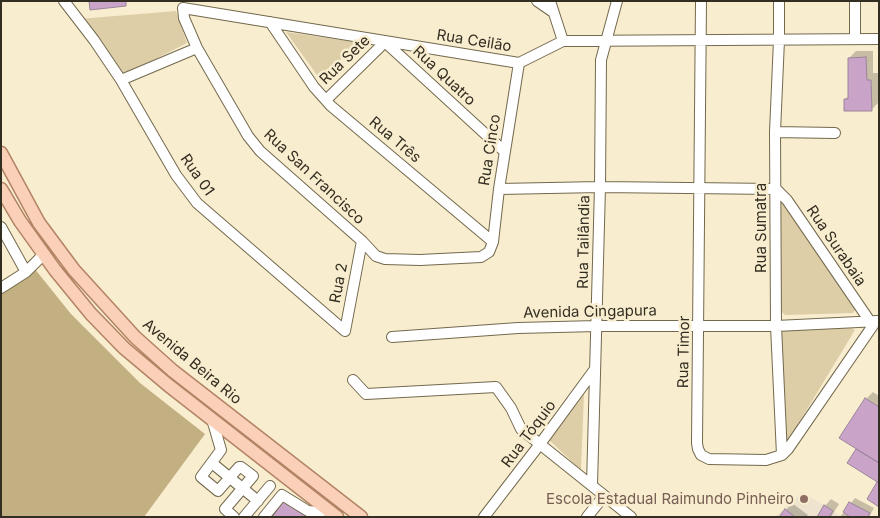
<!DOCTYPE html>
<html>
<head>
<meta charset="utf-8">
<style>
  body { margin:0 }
  #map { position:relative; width:880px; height:518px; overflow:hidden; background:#f9edcf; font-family:Inter,sans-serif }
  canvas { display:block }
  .frame { position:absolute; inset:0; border:2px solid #332e22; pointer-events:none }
</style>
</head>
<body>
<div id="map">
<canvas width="880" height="518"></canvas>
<div class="frame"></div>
</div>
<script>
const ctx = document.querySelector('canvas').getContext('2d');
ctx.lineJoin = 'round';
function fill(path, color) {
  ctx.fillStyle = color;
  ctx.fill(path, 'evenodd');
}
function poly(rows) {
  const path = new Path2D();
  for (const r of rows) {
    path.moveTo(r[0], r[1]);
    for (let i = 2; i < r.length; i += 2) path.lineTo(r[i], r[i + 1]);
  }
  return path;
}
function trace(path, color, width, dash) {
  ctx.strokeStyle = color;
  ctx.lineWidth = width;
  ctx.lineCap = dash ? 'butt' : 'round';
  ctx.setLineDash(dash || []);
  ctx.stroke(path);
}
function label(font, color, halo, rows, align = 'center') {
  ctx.font = font + ' Inter,sans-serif';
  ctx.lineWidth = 5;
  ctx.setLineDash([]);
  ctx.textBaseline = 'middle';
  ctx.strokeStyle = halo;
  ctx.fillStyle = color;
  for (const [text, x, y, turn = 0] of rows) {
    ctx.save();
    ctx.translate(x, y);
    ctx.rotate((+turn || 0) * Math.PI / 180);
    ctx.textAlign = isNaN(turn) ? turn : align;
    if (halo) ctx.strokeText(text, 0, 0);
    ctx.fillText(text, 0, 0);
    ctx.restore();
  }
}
const education = poly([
  [802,492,843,517,775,517]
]);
const green = poly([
  [176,11,187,43,122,76,79,19],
  [286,32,355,42,322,82],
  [784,201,856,309,853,313,785,315,779,309,780,203],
  [851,328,855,330,789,439,786,438,779,334,786,329],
  [584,394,581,470,549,440]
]);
const forest = poly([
  [34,268,71,314,140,383,205,434,144,517,1,517,1,293]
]);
const shadow = poly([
  [856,51,873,51,873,73,878,73,878,103,872,109,845,99,850,95,849,58],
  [873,392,879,396,879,482,849,463,858,448,866,399],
  [292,494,322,517,270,517,272,512,280,509],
  [855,498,874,508,869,517,840,517],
  [831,499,839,504,831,517,818,517,825,506],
  [792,503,808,515,806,517,780,517]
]);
const building = poly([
  [89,1,126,1,126,6,90,10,89,1],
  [866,57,867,80,871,80,872,111,844,111,844,99,848,99,848,58,866,57],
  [865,398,879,407,879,463,839,438,865,398],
  [856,449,879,463,879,483,847,463,856,449],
  [877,482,879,483,879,507,867,499,877,482],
  [285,500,307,517,272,517,285,500],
  [849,502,870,513,868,517,850,517,843,512,849,502],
  [824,505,833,511,829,517,817,517,824,505],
  [785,509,795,517,779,517,785,509]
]);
const minor = poly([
  [64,1,94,40,121,80,176,175,197,203,345,331,362,241],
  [537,1,553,12],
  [550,1,563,41],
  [701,1,697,443,698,449,701,455,709,459,766,460,782,455,788,449,876,321],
  [779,1,779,40,775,132,776,326,782,455],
  [270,22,314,87,331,106,493,242,489,252,481,257,420,260,385,259,376,256,362,241,260,151,248,136,197,48,184,18,183,8,519,63,563,41,879,39],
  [855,39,855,1],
  [121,80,197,48],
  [326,100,385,42,505,152],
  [775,132,835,133],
  [499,189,600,187,776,189,787,200,869,320],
  [1,227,26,272],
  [493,242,499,189,519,63],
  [1,288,26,272,44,254],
  [392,337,518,328,597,326,776,326,879,321],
  [353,380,366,394,496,387,511,408,521,429,631,517],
  [212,419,221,450,201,477,218,491,239,467,241,467,253,476,225,509,234,517],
  [212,463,258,501],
  [592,485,600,187,601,60,617,1],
  [244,517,270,486],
  [264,517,282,495,308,511,316,512,328,510],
  [484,517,540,444,595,369],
  [587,517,604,496]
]);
const major = poly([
  [1,153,39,223,74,270,135,337,173,371,361,517],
  [1,189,20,221,55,270,91,314,124,348,168,385,337,517]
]);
const markers = [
  [804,499,5,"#8d6e63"]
];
const streetNames = [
  ["Rua Ceilão",474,41,9],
  ["Rua Sete",345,60,-44],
  ["Rua Quatro",444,76,43],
  ["Rua Três",395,140,40],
  ["Rua Cinco",490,150,-81],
  ["Rua 01",197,175,55],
  ["Rua San Francisco",314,177,43],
  ["Rua Sumatra",761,228,-90],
  ["Rua Tailândia",584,242,-89],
  ["Rua Surabaia",836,246,56],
  ["Rua 2",339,283,-79],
  ["Avenida Cingapura",590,312,-1],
  ["Rua Timor",684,352,-89],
  ["Avenida Beira Rio",192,362,40],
  ["Rua Tóquio",529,434,-53]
];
const educationNames = [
  ["Escola Estadual Raimundo Pinheiro",794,499]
];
fill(education, '#ede3ce');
fill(green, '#ddcea8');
fill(forest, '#c3b082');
fill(shadow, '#0003');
fill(building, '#c9a4c8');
trace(building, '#9a849a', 1);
trace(minor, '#73694e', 12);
trace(major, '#b28364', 15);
trace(minor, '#fff', 10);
trace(major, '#fad0b8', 12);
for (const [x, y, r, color] of markers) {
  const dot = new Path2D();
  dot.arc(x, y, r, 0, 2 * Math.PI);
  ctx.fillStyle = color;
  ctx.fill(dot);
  trace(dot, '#f9edcf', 2);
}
label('15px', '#332e22', '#f9edcf', streetNames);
label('15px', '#785e54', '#f9edcf', educationNames, 'right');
</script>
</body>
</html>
